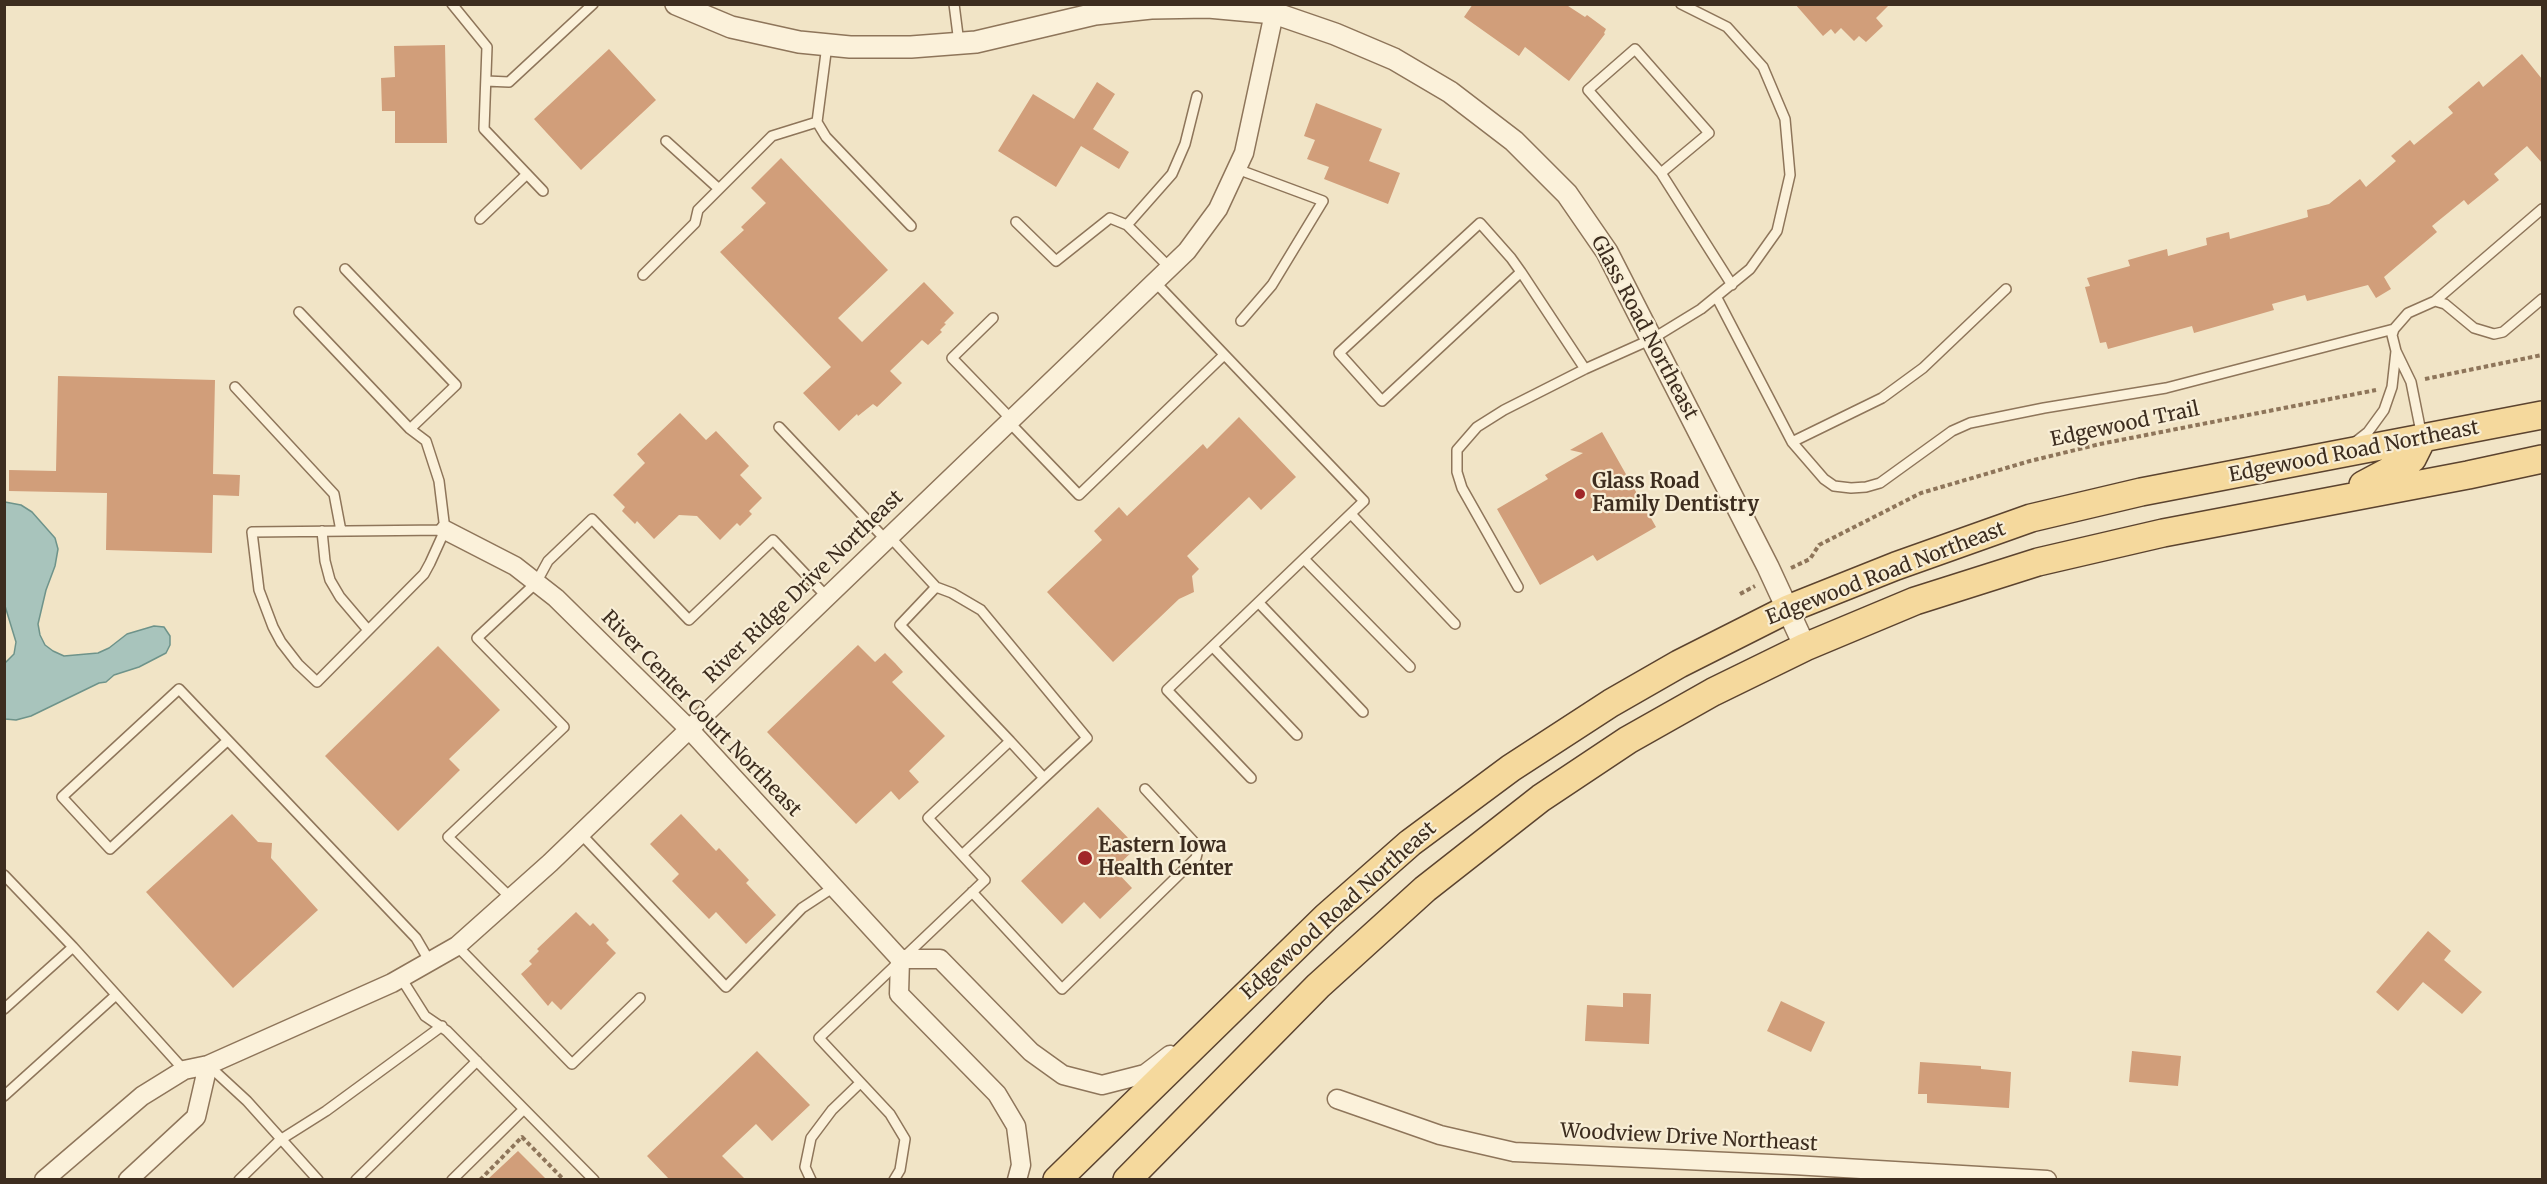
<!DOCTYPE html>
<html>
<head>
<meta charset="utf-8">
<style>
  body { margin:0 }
  #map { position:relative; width:2547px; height:1184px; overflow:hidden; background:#f1e4c6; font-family:Merriweather,serif }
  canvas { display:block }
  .frame { position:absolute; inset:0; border:6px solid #3d2d1f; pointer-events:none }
</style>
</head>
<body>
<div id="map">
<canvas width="2547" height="1184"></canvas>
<div class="frame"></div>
</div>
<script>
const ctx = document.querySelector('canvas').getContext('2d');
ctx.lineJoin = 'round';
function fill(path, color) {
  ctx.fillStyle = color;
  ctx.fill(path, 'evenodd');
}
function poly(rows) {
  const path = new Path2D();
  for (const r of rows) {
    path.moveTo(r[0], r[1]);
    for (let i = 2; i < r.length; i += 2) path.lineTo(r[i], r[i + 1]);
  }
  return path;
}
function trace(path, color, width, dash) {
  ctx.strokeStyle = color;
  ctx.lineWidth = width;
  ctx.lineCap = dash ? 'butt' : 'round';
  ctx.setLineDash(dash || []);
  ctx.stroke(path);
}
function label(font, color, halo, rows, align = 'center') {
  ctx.font = font + ' Merriweather,serif';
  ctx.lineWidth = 4.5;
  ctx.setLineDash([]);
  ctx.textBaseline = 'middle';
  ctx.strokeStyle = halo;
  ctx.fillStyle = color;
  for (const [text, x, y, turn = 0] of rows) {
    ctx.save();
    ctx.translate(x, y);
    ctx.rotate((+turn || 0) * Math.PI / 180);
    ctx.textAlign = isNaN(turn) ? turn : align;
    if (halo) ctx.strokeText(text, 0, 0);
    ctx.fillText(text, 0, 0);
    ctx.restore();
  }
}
const water = poly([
  [5,502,21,505,32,512,55,538,58,549,55,566,46,590,38,624,40,635,45,645,53,651,64,656,98,653,109,648,127,634,154,626,164,627,170,636,170,645,166,653,139,667,114,675,106,682,99,683,31,716,16,720,5,719,5,663,14,654,16,642,5,606,5,502]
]);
const building = poly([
  [1473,4,1565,4,1585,17,1587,15,1606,29,1604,33,1605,34,1569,81,1525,47,1519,56,1464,17],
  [1795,4,1890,4,1876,18,1883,26,1866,42,1859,36,1854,41,1841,28,1835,34,1831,29,1823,36],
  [445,45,447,143,395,143,395,111,382,111,381,78,395,77,394,46],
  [609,49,656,100,581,170,534,119],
  [2522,54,2542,79,2542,163,2527,146,2494,174,2499,180,2468,205,2464,200,2432,226,2437,232,2384,277,2391,289,2376,298,2368,285,2307,301,2305,295,2272,304,2274,310,2194,333,2192,326,2108,349,2106,342,2100,343,2085,287,2090,286,2087,278,2130,266,2128,260,2167,249,2168,256,2207,245,2206,238,2229,232,2230,239,2308,217,2307,210,2329,204,2360,179,2366,187,2396,161,2391,156,2410,140,2414,145,2453,113,2448,107,2479,81,2483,87],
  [1097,82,1115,94,1093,129,1129,152,1119,169,1081,146,1056,187,998,151,1033,94,1074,119],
  [1316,103,1382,129,1369,161,1400,173,1388,204,1324,179,1329,167,1307,159,1315,140,1304,136],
  [781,158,888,270,838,318,862,342,924,282,954,313,944,323,946,324,940,330,942,332,928,345,922,340,890,371,902,383,877,407,873,404,858,416,857,414,839,431,803,393,831,367,720,252,744,230,741,227,766,203,751,188],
  [58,376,215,380,213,474,240,475,239,496,213,495,212,553,106,550,107,493,9,491,9,470,56,471],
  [680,413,706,440,716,431,749,466,740,475,762,498,749,511,752,514,740,526,737,523,720,540,697,516,679,515,654,539,637,521,635,524,622,511,625,507,613,495,645,463,637,454],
  [1239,417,1296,477,1261,510,1249,497,1187,556,1199,569,1192,576,1194,592,1179,599,1113,662,1047,592,1102,540,1094,531,1119,507,1127,516,1203,444,1207,449],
  [1602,432,1656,527,1597,561,1593,555,1540,585,1497,509,1548,479,1545,475,1583,453,1570,450],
  [858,645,875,662,885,653,895,663,903,672,892,682,945,736,909,771,919,782,899,800,891,791,856,824,767,732],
  [438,646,500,710,449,759,460,770,398,831,325,756],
  [1098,807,1137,847,1114,869,1132,888,1100,919,1084,902,1062,924,1021,881],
  [232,814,258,842,272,843,271,858,318,910,233,988,146,892],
  [681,814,716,851,719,848,749,880,746,883,776,915,746,944,716,912,709,919,672,881,679,874,650,844],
  [576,912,590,926,593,923,609,940,606,943,616,953,561,1010,552,1001,548,1006,521,974,532,964,529,961,539,951,537,949],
  [2428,931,2451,951,2444,960,2482,992,2462,1014,2423,982,2398,1011,2376,992],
  [1623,993,1651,994,1649,1044,1585,1041,1587,1005,1623,1007],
  [1781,1001,1825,1022,1811,1052,1767,1031],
  [757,1051,810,1105,772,1141,756,1124,722,1156,745,1179,669,1179,647,1156],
  [2132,1051,2181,1056,2178,1086,2129,1082],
  [1920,1062,1981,1066,1981,1069,2011,1072,2009,1108,1927,1103,1927,1094,1918,1094],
  [518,1151,546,1179,488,1179]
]);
const path = poly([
  [2425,379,2542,355],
  [1791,568,1810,559,1819,545,1921,493,2030,461,2100,444,2376,390],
  [1740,594,1755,586],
  [480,1180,522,1137,564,1180]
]);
const service = poly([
  [452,4,487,47,484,129,543,191],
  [954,4,959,43],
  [827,45,817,122,826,137,911,226],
  [486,81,509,82,593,4],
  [666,141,719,189],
  [1237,169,1323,201,1272,285,1241,321],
  [1661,173,1709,133,1635,49,1588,90,1661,173,1732,285],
  [480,219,527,174],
  [1016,222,1056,261,1110,218,1127,225],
  [1170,268,1127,225,1172,174,1185,144,1197,96],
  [1521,272,1382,401,1339,353,1480,223,1511,258,1521,272,1585,369],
  [643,275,695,223,698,210,772,136,817,122],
  [1155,282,1364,501,1167,690,1251,778],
  [1717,298,1792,442,1824,479,1834,486,1851,488,1866,487,1880,483,1952,431,1970,423,2044,408,2166,388,2394,329],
  [2435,301,2445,304,2474,328,2494,334,2503,332,2542,299],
  [299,312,410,429,456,385,345,269],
  [993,318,952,358,1012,420],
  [235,387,334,494,341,531],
  [1009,422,1079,495,1224,355],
  [779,427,886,540],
  [410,429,426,441,439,481,445,530,430,563,424,574,317,682,298,664,281,642,273,627,259,590,252,532,445,530],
  [2422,437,2411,382,2396,351,2392,335,2394,329,2408,313,2435,301,2542,209],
  [1792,442,1882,398,1923,368,2006,289],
  [2354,443,2368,432,2384,410,2392,387,2396,351],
  [1351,514,1455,624],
  [322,531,325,561,330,580,340,597,368,630],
  [890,537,936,587,952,593,981,610,1087,738,1044,778,962,855,928,818,1010,741,1044,778],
  [1304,559,1410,667],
  [936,587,900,625,1010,741],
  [1518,587,1462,488,1457,472,1457,450,1477,427,1504,410,1585,369,1652,339,1701,309,1750,269,1777,231,1790,175,1785,119,1763,67,1727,27,1681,4],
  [1259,603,1363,712],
  [1213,647,1297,735],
  [227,741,110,849,62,797,179,689,416,938,430,962],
  [580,833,726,987,802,908,834,887],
  [4,875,73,947],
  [972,892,1062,989,1196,858,1198,850,1194,842,1145,789],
  [511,898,448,837,564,727,477,638,536,583,548,561,592,519,689,620,773,540,827,597],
  [457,946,572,1064,640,998],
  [401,978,425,1016,447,1031,594,1180],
  [4,1009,73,947,184,1070],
  [208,1065,247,1101,318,1180],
  [4,1096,116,995],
  [239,1180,280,1140,326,1111,442,1026],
  [356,1180,477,1061],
  [452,1180,524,1109],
  [811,1180,805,1167,811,1138,832,1110,860,1083],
  [894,1180,900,1170,905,1139,890,1114,819,1038,985,880,962,855]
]);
const minor = poly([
  [445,530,515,566,556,598,689,729,900,959,899,994,997,1094,1016,1126,1021,1165,1017,1180],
  [900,959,940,959,1031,1052,1063,1075,1102,1085,1145,1074,1170,1055],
  [1337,1099,1440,1135,1514,1152,1793,1165,2047,1180],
  [44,1180,142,1096,184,1070,208,1065,392,983,457,946,550,863,1187,251,1218,209,1244,153,1276,4],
  [128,1180,196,1117,208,1065]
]);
const tertiary = poly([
  [676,4,731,27,799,42,850,47,911,47,976,42,1095,14,1151,8,1208,7,1274,13,1335,34,1394,59,1450,92,1514,141,1567,194,1607,252,1768,567,1805,647]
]);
const primary = poly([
  [2363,485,2412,459,2422,439],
  [1057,1180,1326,917,1410,843,1511,768,1611,703,1679,664,1788,609,1896,566,2031,518,2141,492,2542,415],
  [1127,1180,1318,986,1425,889,1541,798,1628,740,1713,692,1805,647,1915,601,2038,562,2163,533,2468,475,2542,459]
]);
const markers = [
  [1580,494,6,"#a02728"],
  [1085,858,8,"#a02728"]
];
const streetNames = [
  ["Glass Road Northeast",1644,328,62],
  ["Edgewood Trail",2125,425,-12],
  ["Edgewood Road Northeast",2354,452,-11],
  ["Edgewood Road Northeast",1886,574,-21],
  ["River Ridge Drive Northeast",804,587,-44],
  ["River Center Court Northeast",701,714,46],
  ["Edgewood Road Northeast",1339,911,-42],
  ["Woodview Drive Northeast",1689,1138,3]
];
const poiNames = [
  ["Glass Road",1592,482],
  ["Family Dentistry",1592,505],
  ["Eastern Iowa",1098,846],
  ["Health Center",1098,869]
];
fill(water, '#a8c4bc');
trace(water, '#6e938a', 1.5);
fill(building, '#d19e7a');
trace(service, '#8e755a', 12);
trace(minor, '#8e755a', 21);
trace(tertiary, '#8e755a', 24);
trace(primary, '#5b432f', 30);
trace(path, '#8e755a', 4, [4.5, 3]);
trace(service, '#fbf1da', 9);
trace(minor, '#fbf1da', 18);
trace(tertiary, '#fbf1da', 21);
trace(primary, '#f5d99d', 27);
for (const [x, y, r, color] of markers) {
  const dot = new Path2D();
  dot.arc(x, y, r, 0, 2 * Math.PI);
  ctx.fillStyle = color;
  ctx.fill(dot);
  trace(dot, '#f8eed6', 2);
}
label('20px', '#3d2d1f', '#f8eed6', streetNames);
label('bold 20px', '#3d2d1f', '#f8eed6', poiNames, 'left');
</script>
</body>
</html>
